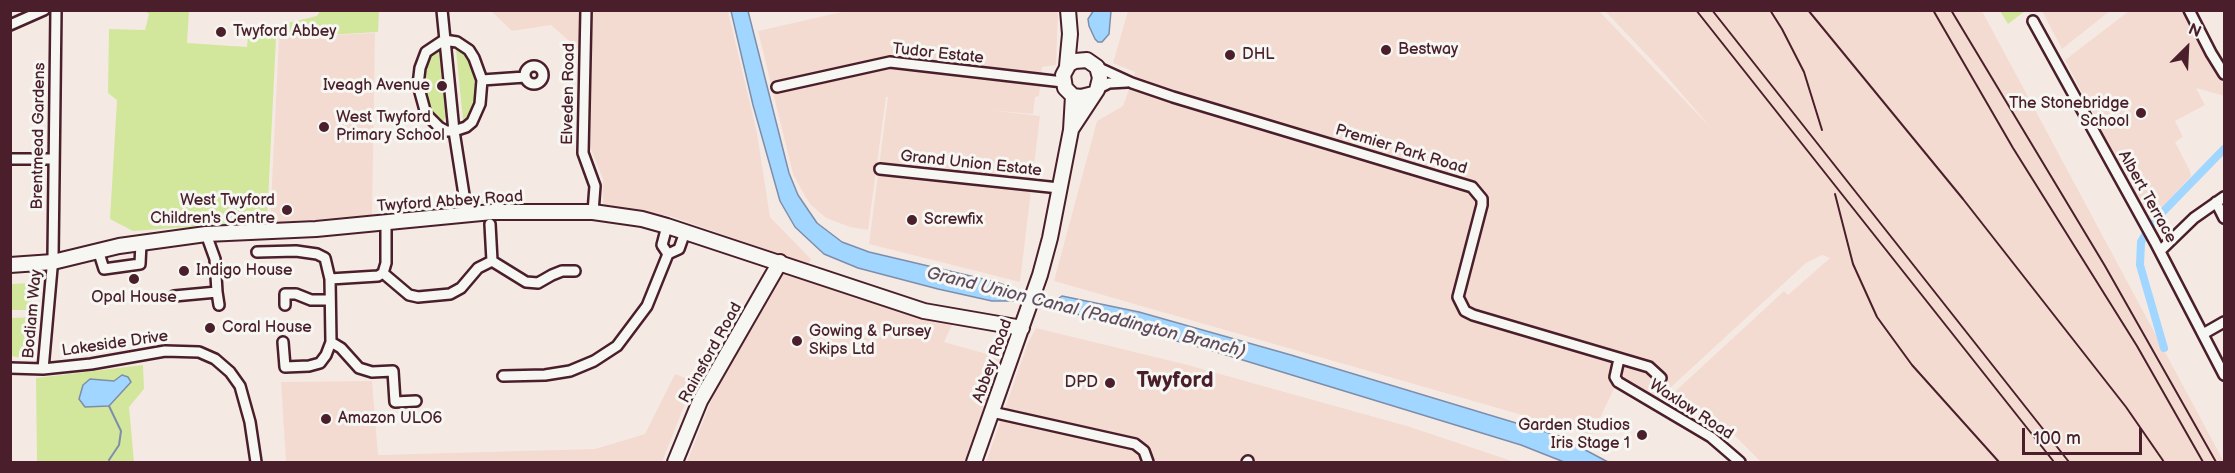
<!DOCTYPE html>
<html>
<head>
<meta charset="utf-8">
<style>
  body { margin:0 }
  #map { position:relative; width:2235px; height:473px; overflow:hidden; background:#f5eae3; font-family:"Balsamiq Sans",sans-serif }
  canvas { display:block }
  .frame { position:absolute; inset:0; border:12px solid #4a1f2b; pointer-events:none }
  .north { position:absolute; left:2157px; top:18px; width:60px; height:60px; -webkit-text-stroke:4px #f6f6f2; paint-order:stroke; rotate:24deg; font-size:16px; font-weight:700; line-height:24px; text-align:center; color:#4a1f2b }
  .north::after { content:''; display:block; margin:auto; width:21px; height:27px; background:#4a1f2b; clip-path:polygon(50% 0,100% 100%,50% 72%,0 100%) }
  .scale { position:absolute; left:2022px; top:428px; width:120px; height:27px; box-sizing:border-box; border:3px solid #4a1f2b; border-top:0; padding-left:8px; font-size:18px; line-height:21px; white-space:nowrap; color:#4a1f2b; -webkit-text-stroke:4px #f6f6f2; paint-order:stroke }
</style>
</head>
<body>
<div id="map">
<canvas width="2235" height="473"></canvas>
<div class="frame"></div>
<div class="north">N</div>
<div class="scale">100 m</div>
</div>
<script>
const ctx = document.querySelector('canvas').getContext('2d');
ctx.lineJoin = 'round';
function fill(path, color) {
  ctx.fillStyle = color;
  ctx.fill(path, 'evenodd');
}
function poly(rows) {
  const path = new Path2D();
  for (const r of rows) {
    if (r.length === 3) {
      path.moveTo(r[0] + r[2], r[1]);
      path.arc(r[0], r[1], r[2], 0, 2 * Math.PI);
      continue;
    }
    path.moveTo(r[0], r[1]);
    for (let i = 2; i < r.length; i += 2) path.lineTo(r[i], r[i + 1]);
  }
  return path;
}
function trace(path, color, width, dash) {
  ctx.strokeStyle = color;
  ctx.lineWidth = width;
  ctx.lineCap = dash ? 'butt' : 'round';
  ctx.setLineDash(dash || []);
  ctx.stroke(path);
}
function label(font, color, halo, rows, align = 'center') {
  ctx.font = font + ' "Balsamiq Sans",sans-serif';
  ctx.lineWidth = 6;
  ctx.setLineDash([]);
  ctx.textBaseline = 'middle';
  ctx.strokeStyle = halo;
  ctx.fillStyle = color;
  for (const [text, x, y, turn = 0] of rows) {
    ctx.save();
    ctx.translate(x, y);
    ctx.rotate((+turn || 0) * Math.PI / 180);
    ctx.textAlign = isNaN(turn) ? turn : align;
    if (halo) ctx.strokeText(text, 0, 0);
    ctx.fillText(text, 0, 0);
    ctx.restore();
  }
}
const built = poly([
  [1157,10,1599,11,1712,129,1663,72,1605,11,1982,11,2224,462,1761,462,1731,432,1668,398,1784,291,1788,295,1830,258,1822,255,1806,263,1658,399,1619,378,1592,435,1054,281,1097,121,1123,106,1135,72,1113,63,1128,11],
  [491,11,728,11,757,133,770,217,811,259,808,264,670,216,603,208,603,179,589,144,592,50,578,49,551,25,512,31],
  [846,11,1058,11,1056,65,1042,67,1039,96,1035,97,1033,114,989,110,1040,116,1020,282,869,244,888,97,886,97,868,230,850,227,826,218,811,205,805,196,793,174,758,31],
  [2042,11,2110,11,2062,49],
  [2129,11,2185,11,2224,85,2224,96,2196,88,2205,105,2175,121,2183,137,2175,142,2190,171,2191,176,2149,221,2065,60],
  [375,33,372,215,270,223,279,38],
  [783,271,952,325,944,342,1001,358,965,462,687,462,714,394],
  [1036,328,1184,364,1407,426,1515,462,986,462,1028,343],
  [675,374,694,381,662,462,286,462,281,382,372,381,378,455,595,449,645,434]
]);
const green = poly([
  [145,11,189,11,187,43,247,47,249,26,267,28,317,16,320,11,379,11,378,32,276,38,267,221,133,231,110,219,117,100,108,93,109,29,145,30,149,14],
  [2000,11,2025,11,2008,24],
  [435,50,439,52,446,116,443,122,432,114,423,89,424,70,431,55],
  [456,50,461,50,468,59,476,75,477,84,473,111,466,121,463,120],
  [32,283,32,310,11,310,11,284],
  [38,317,36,341,32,355,23,358,11,356,11,318],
  [143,365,144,389,129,407,134,462,37,462,36,378]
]);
const water = poly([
  [1094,10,1111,11,1109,34,1102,42,1098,42,1095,39,1089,26,1088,19,1094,10],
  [731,11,748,11,789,173,798,195,817,223,842,242,869,252,996,282,1045,300,1055,301,1062,296,1139,312,1291,355,1559,436,1608,462,1564,462,1521,445,1210,350,1043,305,1017,301,992,301,938,289,858,268,824,254,795,227,780,201,753,105,731,11],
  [122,375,128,377,131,382,109,406,85,407,79,399,83,385,90,379,114,381,122,375]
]);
const stream = poly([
  [109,406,121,431,119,445,109,460]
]);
const canal = poly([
  [2164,348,2140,265,2141,242,2152,223,2224,149]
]);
const street = poly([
  [442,10,454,131,467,214],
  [586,10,583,153,595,186,593,212],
  [2189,10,2211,53,2224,74],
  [2033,21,2155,242,2224,375],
  [10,25,44,10],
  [444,40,457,42,469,50,474,58,482,80,480,104,472,122,466,127,454,131,446,131,439,127,426,114,418,85,420,68,426,52,444,40],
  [534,75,9],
  [1097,67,1132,83,1173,97,1472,187,1482,199,1482,205,1458,297,1465,311,1473,315,1649,367,1661,378],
  [482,80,525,77],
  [777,87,890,62,1063,82],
  [1097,89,1109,83,1127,82],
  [10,159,54,159],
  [880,169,1059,188],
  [2216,202,2224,218],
  [386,223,386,263,383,273,409,295,418,297,450,294,461,288,478,268,492,261,526,282,538,283,552,275,562,271,575,271],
  [490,224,492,261],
  [667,226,662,245,668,254],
  [98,250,104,269,140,264,141,243],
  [2160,251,2194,218,2224,197],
  [257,252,296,251,317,254,325,258,330,279],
  [217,292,219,305],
  [174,296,217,292,215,259,206,234],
  [285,305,285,294,296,294,311,300,329,300],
  [2203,334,2224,322],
  [283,342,285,367,309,366,320,363,326,355,331,342,341,348,359,368,372,372,393,371,395,402,416,401],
  [331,342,330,279,378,276,383,273],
  [1619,359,1615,377,1618,382,1711,437,1740,462],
  [10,368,43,369,91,364,165,351,199,352,215,359,230,372,240,386,250,422,256,462],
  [43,369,53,257,56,10],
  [503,376,545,375,570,371,594,361,617,346,647,306,668,254,679,249,685,232],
  [992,412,1135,444,1144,451,1148,462],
  [1247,462,1248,461]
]);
const secondary = poly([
  [1067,66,1070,34,1068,10],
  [1072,128,1097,90,1100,78,1097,67,1087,60,1075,61,1069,64,1063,75,1065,88,1073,96,1081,97,1093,94],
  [10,265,53,262,119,246,206,234,316,229,492,212,593,212,642,219,667,226,924,311,1022,328],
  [675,462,700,401,780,262],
  [974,462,1040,275,1050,238,1071,130,1073,96]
]);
const rail = poly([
  [1696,10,2054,462],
  [1712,10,2069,462],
  [1770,10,1782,29,1804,72,1822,130],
  [1808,10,1963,199,2126,407,2164,462],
  [1933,10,2013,148,2137,346,2203,462],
  [1951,10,2105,266,2216,462],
  [1835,194,1853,264,1877,317,1912,365,1999,462]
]);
const markers = [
  [221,32,6,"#4a1f2b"],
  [1386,50,6,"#4a1f2b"],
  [1230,55,6,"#4a1f2b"],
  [442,86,6,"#4a1f2b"],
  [2141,113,6,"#4a1f2b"],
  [324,127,6,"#4a1f2b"],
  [287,210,6,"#4a1f2b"],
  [912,220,6,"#4a1f2b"],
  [184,271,6,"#4a1f2b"],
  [134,279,6,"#4a1f2b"],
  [210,328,6,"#4a1f2b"],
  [797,341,6,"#4a1f2b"],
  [1110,383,6,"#4a1f2b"],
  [326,419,6,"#4a1f2b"],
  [1642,435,6,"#4a1f2b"]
];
const poiNames = [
  ["Twyford Abbey",233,32],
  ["Bestway",1398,50],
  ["DHL",1242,55],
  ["Iveagh Avenue",430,86,"right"],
  ["The Stonebridge",2129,104,"right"],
  ["School",2129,122,"right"],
  ["West Twyford",336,118],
  ["Primary School",336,136],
  ["West Twyford",275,201,"right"],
  ["Children's Centre",275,219,"right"],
  ["Screwfix",924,220],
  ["Indigo House",196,271],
  ["Opal House",134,298,"center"],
  ["Coral House",222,328],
  ["Gowing & Pursey",809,332],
  ["Skips Ltd",809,350],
  ["DPD",1098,383,"right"],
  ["Amazon ULO6",338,419],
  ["Garden Studios",1630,426,"right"],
  ["Iris Stage 1",1630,444,"right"]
];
const streetNames = [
  ["Tudor Estate",938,54,6],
  ["Elveden Road",569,94,-89],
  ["Brentmead Gardens",39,136,-89],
  ["Premier Park Road",1401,150,17],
  ["Grand Union Estate",971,164,6],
  ["Albert Terrace",2147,197,61],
  ["Twyford Abbey Road",450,202,-4],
  ["Bodiam Way",33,314,-85],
  ["Lakeside Drive",115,344,-8],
  ["Rainsford Road",711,353,-61],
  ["Abbey Road",993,361,-70],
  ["Waxlow Road",1691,410,33]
];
const waterNames = [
  ["Grand Union Canal (Paddington Branch)",1086,313,14]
];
const districtNames = [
  ["Twyford",1175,381]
];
fill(built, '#f4dbd1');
fill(green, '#d2e79c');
fill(water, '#a0d6ff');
trace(water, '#7e8daa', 1.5);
trace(stream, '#7e8daa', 2);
trace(canal, '#a0d6ff', 8);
trace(street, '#4a1f2b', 14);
trace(secondary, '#4a1f2b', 18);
trace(street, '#f6f6f2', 9);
trace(secondary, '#f6f6f2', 14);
trace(rail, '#4a1f2b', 2);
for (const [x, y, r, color] of markers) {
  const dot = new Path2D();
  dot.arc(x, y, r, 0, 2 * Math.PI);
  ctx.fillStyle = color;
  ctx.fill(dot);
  trace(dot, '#f6f6f2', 2);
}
label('16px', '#4a1f2b', '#f6f6f2', poiNames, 'left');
label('16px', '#4a1f2b', '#f6f6f2', streetNames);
label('italic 18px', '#604d60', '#f6f6f2', waterNames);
label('bold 22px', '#4a1f2b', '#f6f6f2', districtNames);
</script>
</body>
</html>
